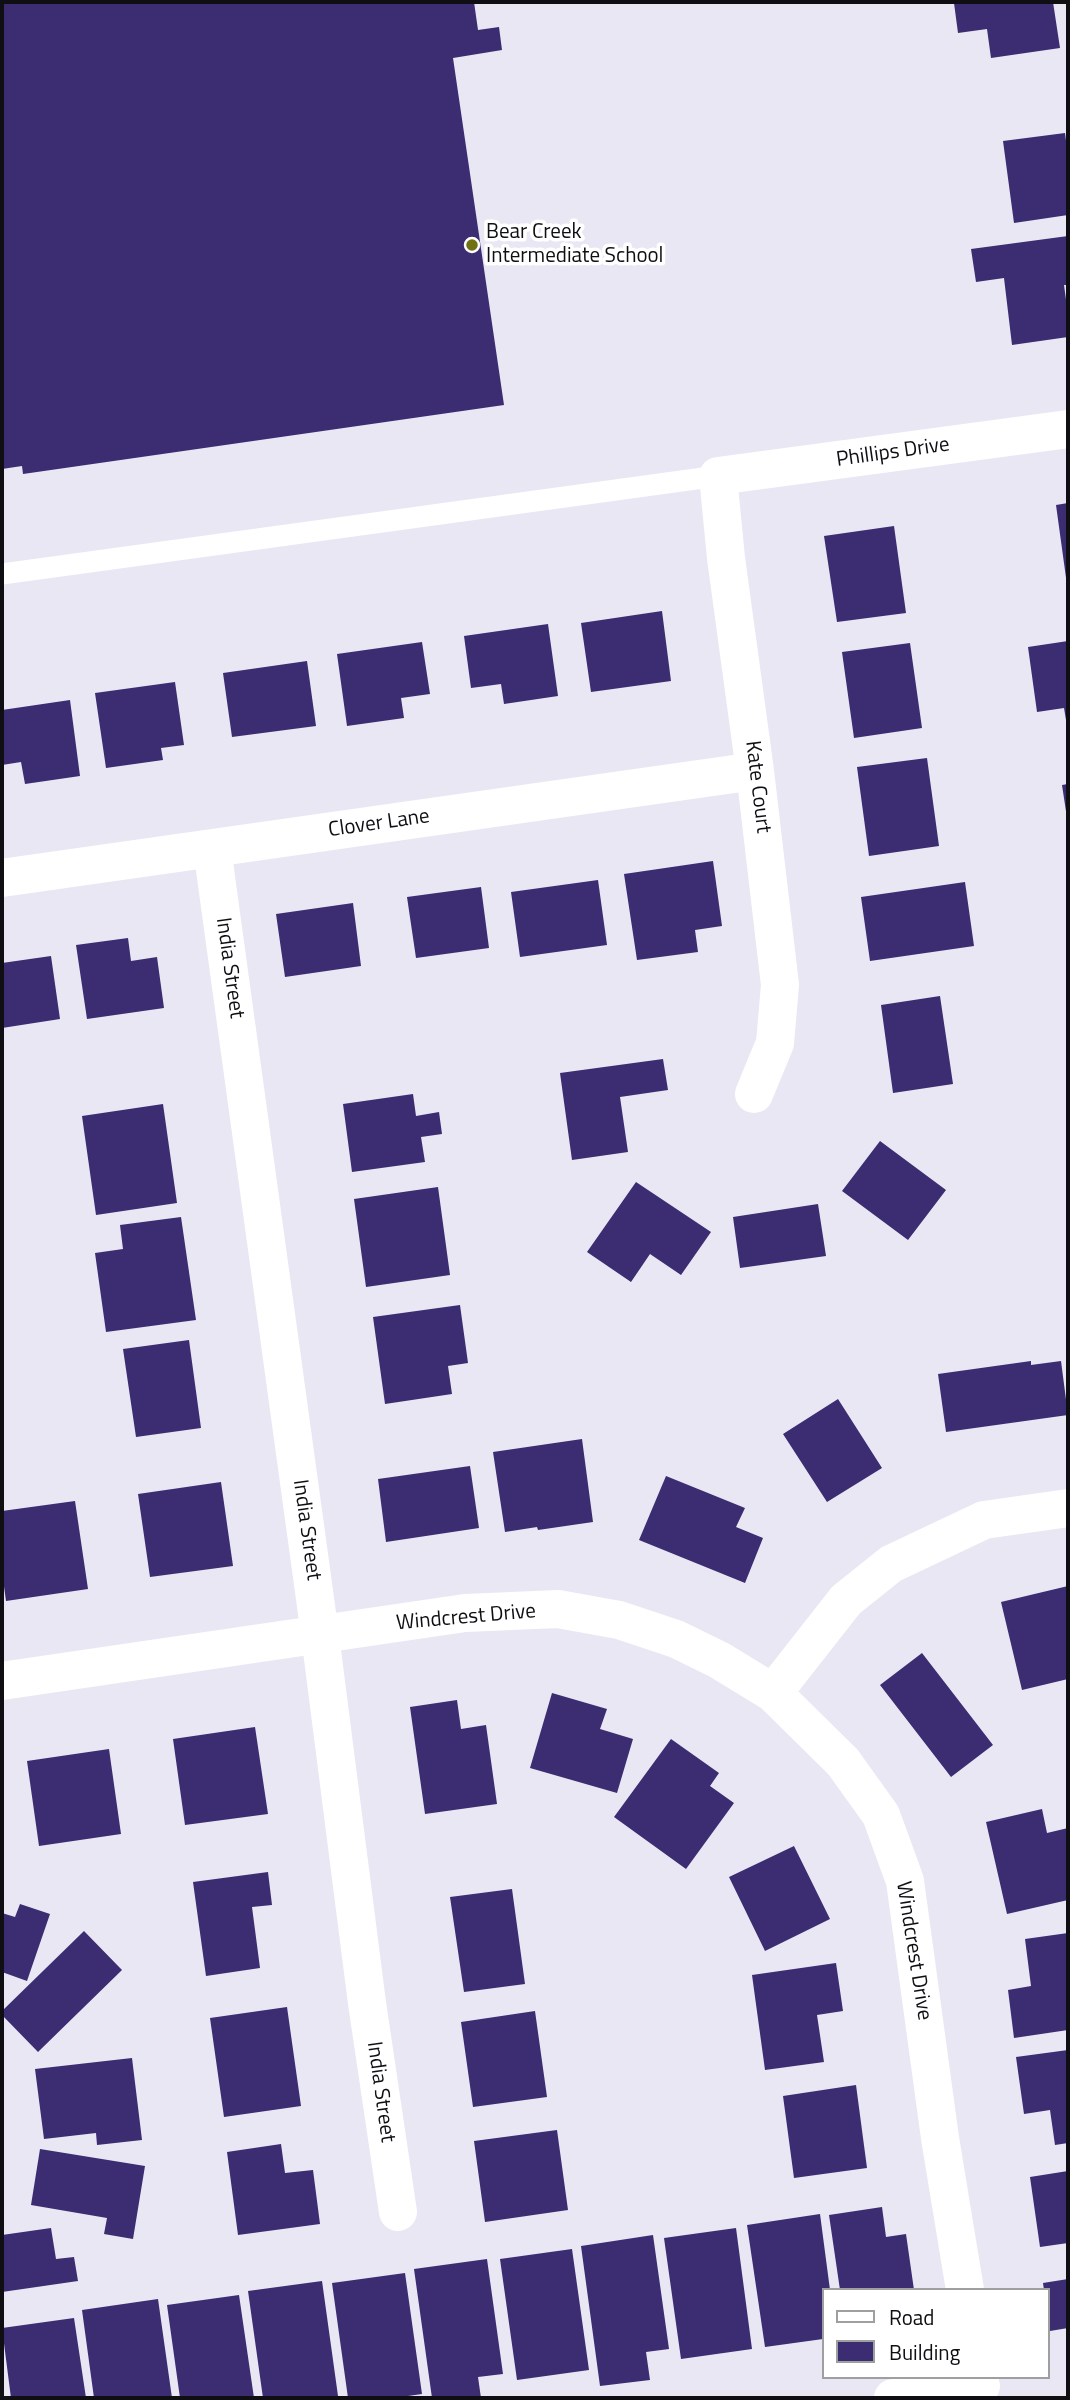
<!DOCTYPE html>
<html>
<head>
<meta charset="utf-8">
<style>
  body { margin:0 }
  #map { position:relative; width:1070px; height:2400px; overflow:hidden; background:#e8e7f3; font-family:"Titillium Web",sans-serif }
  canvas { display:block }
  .frame { position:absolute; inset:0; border:4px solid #0f0e12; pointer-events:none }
  .legend { position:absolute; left:822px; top:2288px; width:228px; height:91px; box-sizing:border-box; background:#fff; border:2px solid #9f9fa0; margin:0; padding:9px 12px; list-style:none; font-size:21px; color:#0f0e12 }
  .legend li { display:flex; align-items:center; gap:14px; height:35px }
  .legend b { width:35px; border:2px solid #9f9fa0 }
</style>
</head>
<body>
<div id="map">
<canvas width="1070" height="2400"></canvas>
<div class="frame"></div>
<ul class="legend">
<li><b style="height:9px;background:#fff"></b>Road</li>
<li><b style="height:19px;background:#3c2c71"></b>Building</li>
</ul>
</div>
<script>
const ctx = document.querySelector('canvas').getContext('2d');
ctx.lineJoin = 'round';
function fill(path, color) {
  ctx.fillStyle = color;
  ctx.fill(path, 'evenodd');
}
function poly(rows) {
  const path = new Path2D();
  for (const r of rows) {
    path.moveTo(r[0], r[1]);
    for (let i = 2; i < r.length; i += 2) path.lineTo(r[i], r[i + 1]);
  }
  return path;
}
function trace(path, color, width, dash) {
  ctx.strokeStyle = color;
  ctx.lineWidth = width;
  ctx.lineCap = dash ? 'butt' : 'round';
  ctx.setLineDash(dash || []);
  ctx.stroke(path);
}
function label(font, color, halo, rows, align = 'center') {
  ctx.font = font + ' "Titillium Web",sans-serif';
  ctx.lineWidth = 7;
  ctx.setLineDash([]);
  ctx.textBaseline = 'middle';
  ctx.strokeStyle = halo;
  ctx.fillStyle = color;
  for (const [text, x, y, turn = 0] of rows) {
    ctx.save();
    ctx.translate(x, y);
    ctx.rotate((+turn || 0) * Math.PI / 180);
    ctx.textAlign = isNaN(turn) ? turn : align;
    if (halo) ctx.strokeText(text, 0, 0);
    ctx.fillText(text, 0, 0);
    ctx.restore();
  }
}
const building = poly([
  [2,2,474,2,478,30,499,27,502,50,453,58,504,405,23,474,22,466,2,469],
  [966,2,1053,2,1060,48,991,58,987,29,958,33,954,3],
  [1065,133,1068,156,1068,215,1014,223,1003,141],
  [1068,236,1068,285,1064,285,1068,314,1068,337,1012,345,1004,278,976,282,971,249],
  [1068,503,1068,585,1067,585,1056,505],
  [894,526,906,613,837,622,824,536],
  [662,611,671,681,591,692,581,623],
  [548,624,558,696,504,704,501,684,471,688,464,636],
  [1068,641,1068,726,1067,726,1064,708,1037,712,1028,647],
  [422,642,430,694,401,698,404,718,347,726,337,654],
  [910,643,922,728,854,738,842,652],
  [307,661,316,726,232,737,223,673],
  [175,682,184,745,161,748,163,760,106,768,95,693],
  [70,700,80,776,25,784,21,762,2,765,2,710],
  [927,758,939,846,869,856,857,767],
  [1068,784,1068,818,1067,818,1062,785],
  [713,861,722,926,695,930,698,952,637,960,624,874],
  [598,880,607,945,520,957,511,892],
  [965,882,974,946,870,961,861,897],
  [481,887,489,948,416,958,407,897],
  [353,903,361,966,285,977,276,914],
  [128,938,131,961,157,957,164,1008,87,1019,76,945],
  [51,956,60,1019,2,1028,2,963],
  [940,996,953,1084,893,1093,881,1005],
  [663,1059,668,1090,620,1097,628,1152,572,1160,560,1073],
  [413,1094,416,1116,439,1112,442,1134,421,1137,425,1162,352,1172,343,1104],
  [163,1104,177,1203,96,1215,82,1116],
  [880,1141,946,1190,908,1240,842,1191],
  [636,1182,711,1232,681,1275,650,1254,631,1282,587,1252],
  [438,1187,450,1275,366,1287,354,1199],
  [818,1204,826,1256,740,1268,733,1217],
  [181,1217,196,1320,106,1332,95,1253,123,1249,120,1225],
  [460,1305,468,1363,448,1366,452,1394,385,1404,373,1317],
  [189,1340,201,1428,136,1437,123,1349],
  [1031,1361,1031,1365,1061,1361,1068,1415,946,1432,938,1374],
  [838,1399,882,1468,827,1502,783,1434],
  [582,1439,593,1522,538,1530,537,1527,505,1532,493,1452],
  [470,1466,479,1528,386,1542,378,1479],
  [666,1476,745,1508,736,1527,763,1538,745,1583,639,1540],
  [221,1482,233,1566,150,1577,138,1494],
  [75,1501,88,1589,6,1601,2,1572,2,1511],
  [1068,1586,1068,1679,1022,1690,1001,1602],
  [922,1653,993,1745,951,1777,880,1685],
  [552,1693,607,1709,600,1729,633,1739,617,1793,530,1768],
  [457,1700,461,1729,486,1725,497,1804,425,1814,410,1707],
  [255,1727,268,1814,185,1825,173,1739],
  [671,1739,719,1773,710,1786,734,1803,686,1869,614,1817],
  [109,1749,121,1834,39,1846,27,1761],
  [1042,1809,1047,1833,1068,1828,1068,1900,1007,1914,986,1822],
  [794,1846,830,1919,765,1951,729,1877],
  [268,1872,272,1905,252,1907,260,1968,206,1976,193,1882],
  [512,1889,525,1984,464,1992,450,1897],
  [20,1904,50,1914,27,1981,2,1972,2,1913,15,1917],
  [84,1931,122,1970,38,2052,2,2015,2,2011],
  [1068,1933,1068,2030,1014,2038,1008,1990,1031,1986,1025,1939],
  [836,1963,843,2011,817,2015,824,2062,765,2070,752,1975],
  [287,2007,301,2106,224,2117,210,2018],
  [535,2011,547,2097,473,2107,461,2022],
  [1068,2050,1068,2143,1055,2145,1050,2110,1024,2114,1016,2057],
  [132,2058,142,2140,97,2145,96,2133,44,2139,35,2069],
  [856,2085,867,2168,794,2178,783,2096],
  [557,2130,568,2210,485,2222,474,2141],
  [281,2144,285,2173,313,2170,320,2224,238,2235,227,2152],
  [40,2149,145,2166,133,2239,104,2234,107,2218,31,2205],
  [1068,2171,1068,2243,1040,2247,1030,2177],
  [882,2207,886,2237,906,2234,914,2290,840,2290,829,2215],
  [820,2214,830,2290,823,2290,823,2339,765,2347,747,2225],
  [51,2228,56,2259,74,2257,78,2281,2,2292,2,2235],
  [736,2228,752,2349,681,2359,664,2238],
  [653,2235,669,2349,646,2352,650,2380,600,2386,581,2246],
  [572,2249,589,2370,517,2380,500,2259],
  [487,2259,503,2374,478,2377,481,2398,432,2398,414,2269],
  [405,2273,422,2394,394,2398,348,2398,332,2283],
  [1068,2279,1068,2328,1050,2331,1047,2290,1044,2290,1043,2283],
  [322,2281,338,2396,320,2398,263,2398,248,2291],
  [239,2295,254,2398,180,2398,167,2305],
  [158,2299,172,2398,94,2398,82,2310],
  [74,2318,86,2398,11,2398,2,2328]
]);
const service = poly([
  [2,574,718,476]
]);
const minor = poly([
  [212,848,320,1635,367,2003,398,2212],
  [2,878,755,771],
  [754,1094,775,1043,780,985,755,771,726,558,718,476,1068,429],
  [2,1681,465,1613,558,1609,619,1620,676,1639,719,1660,773,1693,843,1762,881,1815,905,1881,940,2138,965,2290],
  [773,1693,846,1600,891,1564,984,1520,1068,1508],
  [893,2398,981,2386]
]);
const markers = [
  [472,245,7,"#707115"]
];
const poiNames = [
  ["Bear Creek",486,233],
  ["Intermediate School",486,257]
];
const streetNames = [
  ["Phillips Drive",893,453,-8],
  ["Kate Court",757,787,83],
  ["Clover Lane",379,824,-8],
  ["India Street",229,968,82],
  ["India Street",306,1530,82],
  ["Windcrest Drive",466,1618,-5],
  ["Windcrest Drive",913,1951,81],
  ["India Street",380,2092,82]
];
fill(building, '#3c2c71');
trace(service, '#fff', 21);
trace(minor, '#fff', 38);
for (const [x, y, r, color] of markers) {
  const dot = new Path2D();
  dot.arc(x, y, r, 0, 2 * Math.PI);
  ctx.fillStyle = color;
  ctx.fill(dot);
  trace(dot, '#fff', 2.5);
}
label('21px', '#0f0e12', '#fff', poiNames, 'left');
label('21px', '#0f0e12', '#fff', streetNames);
</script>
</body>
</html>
